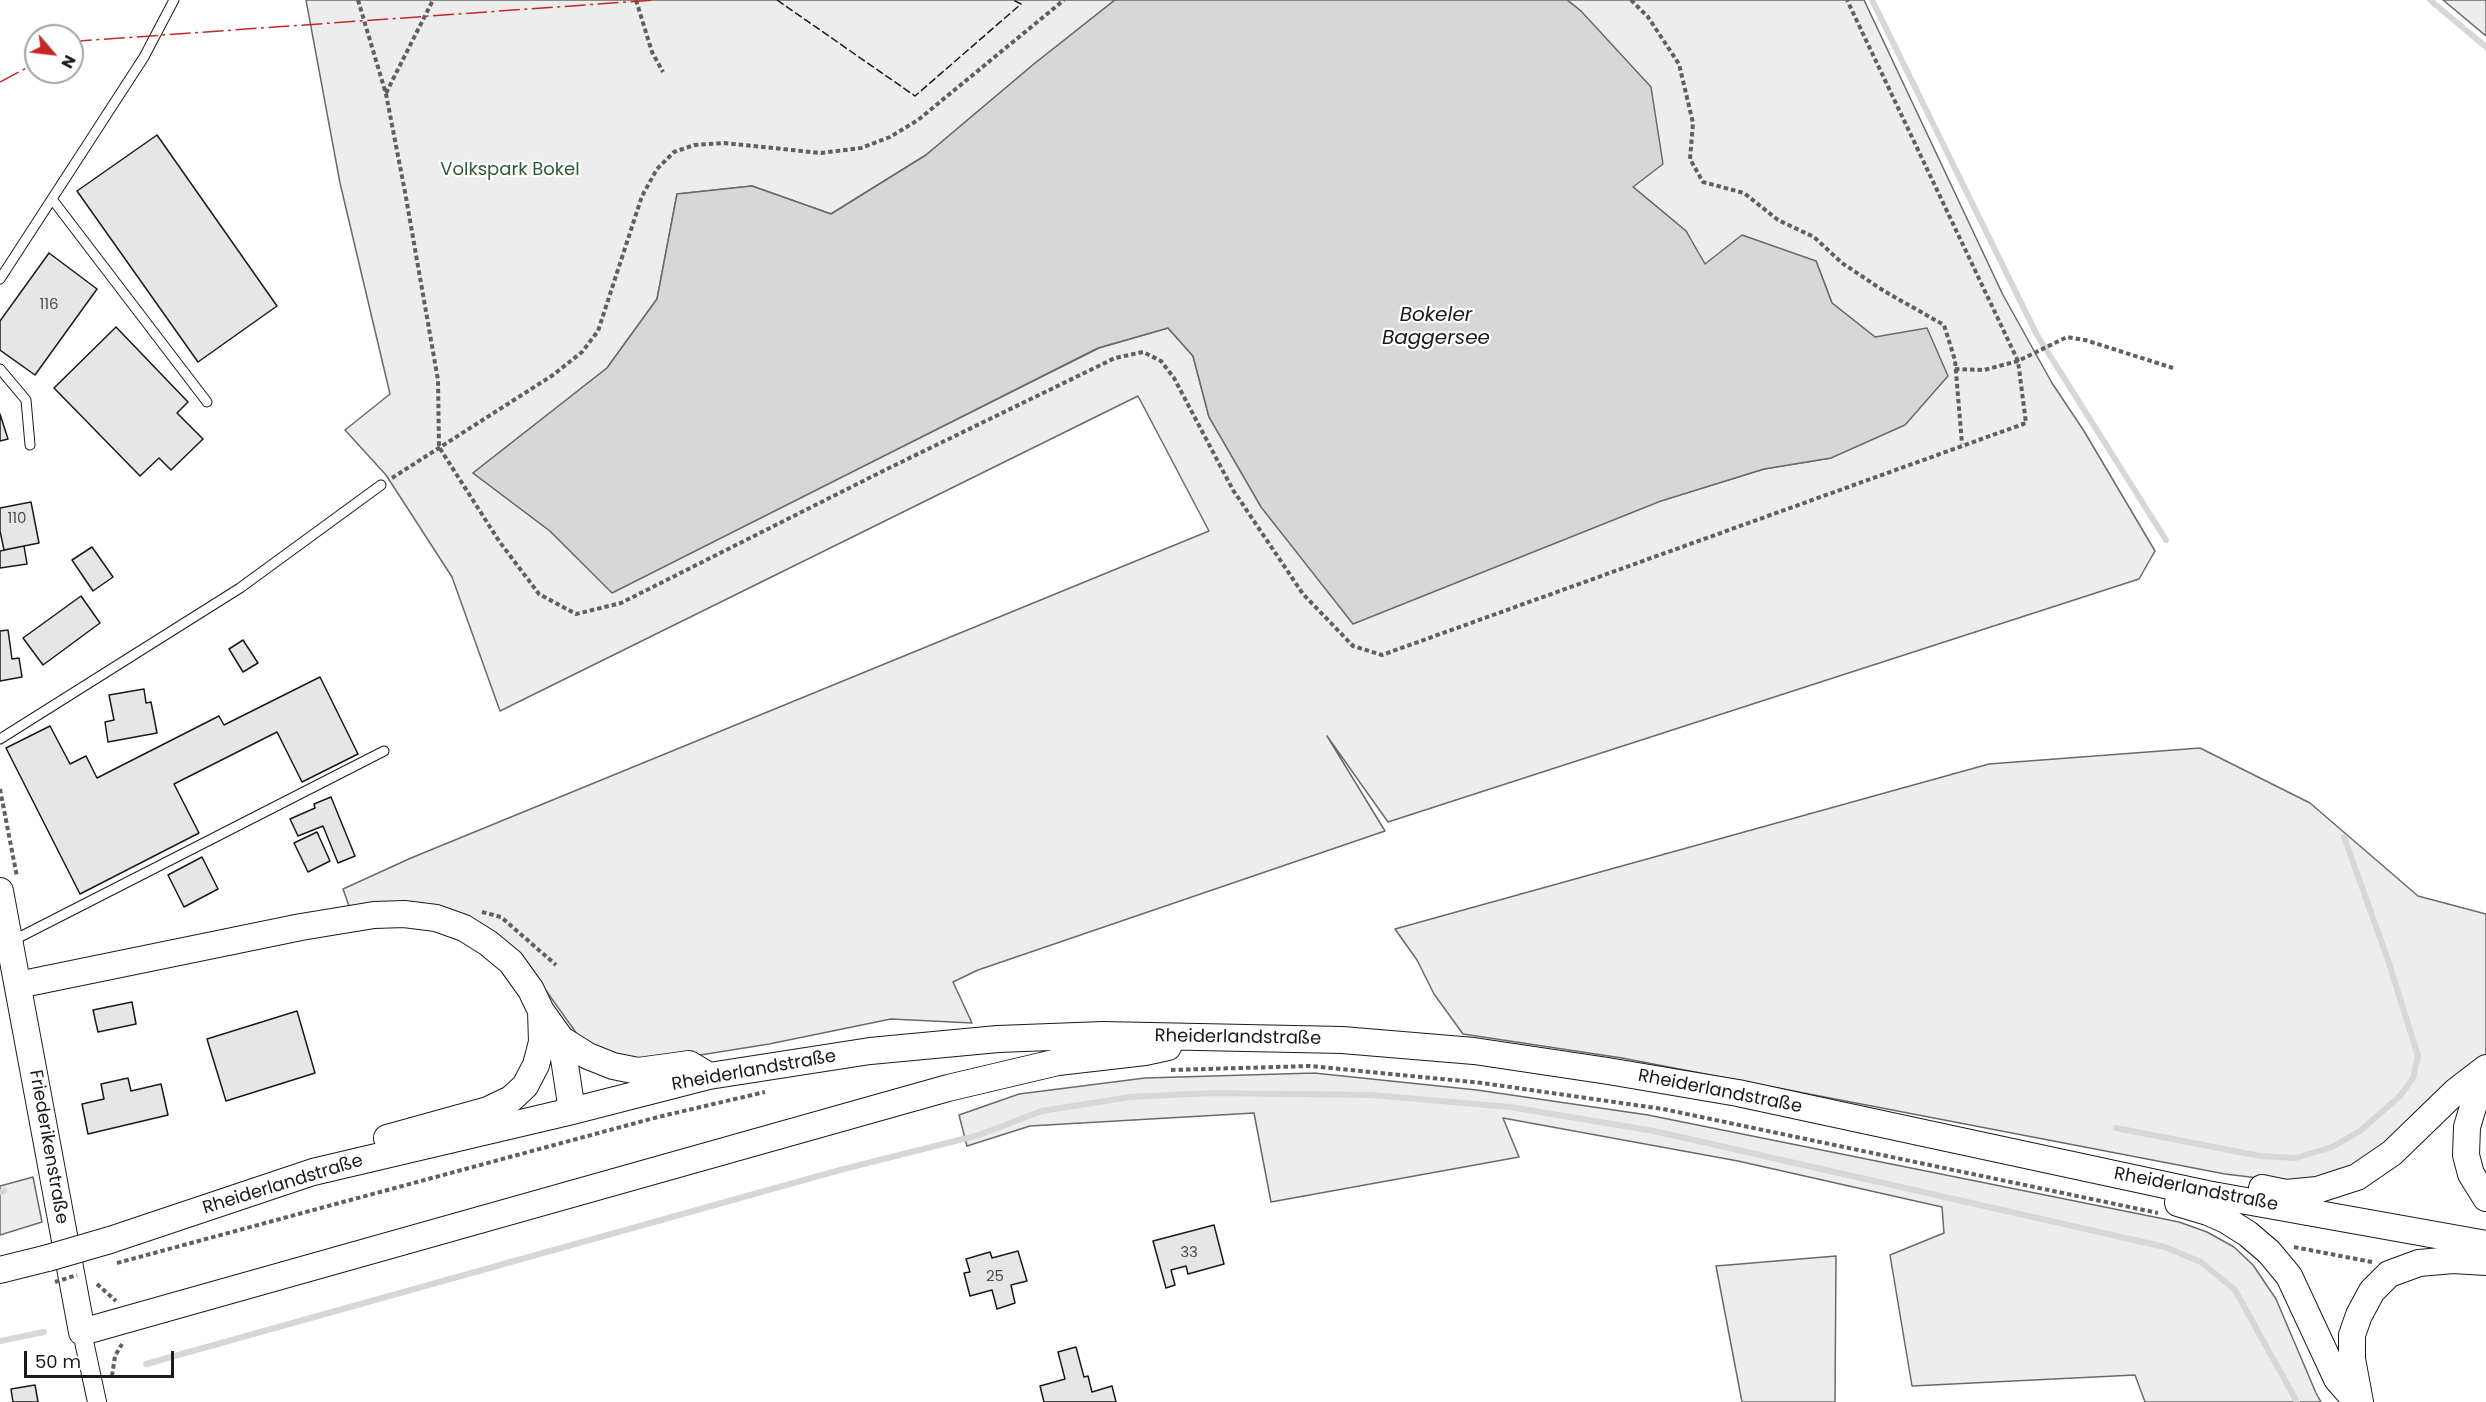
<!DOCTYPE html>
<html>
<head>
<meta charset="utf-8">
<style>
  body { margin:0 }
  #map { position:relative; width:2486px; height:1402px; overflow:hidden; background:#fff; font-family:Poppins,sans-serif }
  canvas { display:block }
  .north { position:absolute; left:24px; top:24px; width:60px; height:60px; box-sizing:border-box; background:#fff; border:2px solid #a3a3a3; border-radius:50%; rotate:118deg; font-size:16px; font-weight:700; line-height:24px; text-align:center; color:#1a1a1a }
  .north::after { content:''; display:block; margin:auto; width:21px; height:27px; background:#c62828; clip-path:polygon(50% 0,100% 100%,50% 72%,0 100%) }
  .scale { position:absolute; left:24px; top:1351px; width:150px; height:27px; box-sizing:border-box; border:3px solid #1a1a1a; border-top:0; padding-left:8px; font-size:18px; line-height:21px; white-space:nowrap; color:#1a1a1a; -webkit-text-stroke:4px #fff; paint-order:stroke }
</style>
</head>
<body>
<div id="map">
<canvas width="2486" height="1402"></canvas>
<div class="north">N</div>
<div class="scale">50 m</div>
</div>
<script>
const ctx = document.querySelector('canvas').getContext('2d');
ctx.lineJoin = 'round';
function fill(path, color) {
  ctx.fillStyle = color;
  ctx.fill(path, 'evenodd');
}
function poly(rows) {
  const path = new Path2D();
  for (const r of rows) {
    path.moveTo(r[0], r[1]);
    for (let i = 2; i < r.length; i += 2) path.lineTo(r[i], r[i + 1]);
  }
  return path;
}
function trace(path, color, width, dash) {
  ctx.strokeStyle = color;
  ctx.lineWidth = width;
  ctx.lineCap = dash ? 'butt' : 'round';
  ctx.setLineDash(dash || []);
  ctx.stroke(path);
}
function label(font, color, halo, rows, align = 'center') {
  ctx.font = font + ' Poppins,sans-serif';
  ctx.lineWidth = 4.5;
  ctx.setLineDash([]);
  ctx.textBaseline = 'middle';
  ctx.strokeStyle = halo;
  ctx.fillStyle = color;
  for (const [text, x, y, turn = 0] of rows) {
    ctx.save();
    ctx.translate(x, y);
    ctx.rotate((+turn || 0) * Math.PI / 180);
    ctx.textAlign = isNaN(turn) ? turn : align;
    if (halo) ctx.strokeText(text, 0, 0);
    ctx.fillText(text, 0, 0);
    ctx.restore();
  }
}
const green = poly([
  [306,0,1115,0,1034,64,926,155,831,214,752,186,677,194,657,299,607,368,473,473,550,531,612,592,1099,348,1168,328,1193,356,1209,417,1660,501,1764,469,1831,458,1875,337,1832,303,1816,261,1705,265,1686,231,1632,186,1581,11,1567,0,1864,0,2003,295,2052,383,2084,431,2155,551,2139,579,1388,822,1327,736,1385,831,978,970,953,982,972,1023,891,1019,769,1044,657,1062,602,1052,577,1034,522,957,382,903,349,906,343,889,411,858,1209,531,1138,396,500,711,452,577,386,475,345,430,390,394,340,183,306,0],
  [2443,0,2486,0,2486,36,2443,0],
  [2200,748,2310,803,2418,896,2486,914,2486,1055,2456,1078,2382,1148,2351,1167,2316,1180,2283,1181,2225,1174,1622,1058,1463,1034,1434,994,1417,960,1395,929,1989,764,2200,748],
  [1314,1073,1477,1090,1648,1115,2179,1222,2207,1232,2234,1247,2253,1265,2276,1299,2316,1393,2321,1402,2145,1402,2135,1375,1912,1386,1890,1255,1944,1233,1942,1207,1738,1161,1503,1118,1519,1157,1271,1202,1254,1113,1030,1126,967,1146,959,1115,1019,1094,1145,1078,1314,1073],
  [33,1177,42,1222,0,1235,0,1186,33,1177],
  [1836,1256,1835,1402,1742,1402,1716,1266,1836,1256]
]);
const water = poly([
  [1115,0,1567,0,1581,11,1651,87,1663,164,1633,187,1686,231,1705,264,1742,235,1816,261,1832,303,1875,337,1927,328,1948,376,1905,425,1831,458,1764,469,1661,501,1353,624,1261,507,1209,417,1193,356,1168,328,1098,348,612,593,550,531,473,473,607,368,657,299,677,194,752,186,831,214,926,155,1034,64,1115,0]
]);
const stream = poly([
  [1872,0,2037,335,2166,540],
  [2430,0,2486,47],
  [2116,1128,2260,1156,2296,1158,2332,1147,2360,1131,2400,1096,2413,1078,2418,1056,2388,960,2344,837],
  [0,1192,4,1191],
  [0,1341,44,1332],
  [146,1364,840,1170,979,1135,1042,1111,1130,1097,1213,1093,1371,1095,1510,1107,1654,1131,2165,1247,2201,1262,2235,1290,2297,1402]
]);
const building = poly([
  [157,135,277,306,198,362,77,191,157,135],
  [49,253,97,289,35,375,0,350,0,321,49,253],
  [116,327,188,402,177,413,203,439,171,470,159,458,140,476,54,388,116,327],
  [0,414,8,439,0,441,0,414],
  [31,502,39,543,4,550,0,531,0,508,31,502],
  [24,546,27,564,0,568,0,551,24,546],
  [92,547,113,577,93,591,72,560,92,547],
  [81,596,100,623,43,665,23,638,81,596],
  [8,630,12,659,19,658,22,677,0,681,0,631,8,630],
  [243,640,258,663,243,672,229,649,243,640],
  [320,677,358,754,302,782,277,732,174,784,199,833,80,894,6,748,50,726,70,764,86,756,97,778,219,716,224,725,320,677],
  [144,689,146,703,151,702,157,733,108,742,105,722,114,720,109,695,144,689],
  [331,797,355,856,338,863,323,826,298,836,290,819,315,808,314,804,331,797],
  [317,832,330,861,308,872,294,843,317,832],
  [202,857,218,889,184,907,168,875,202,857],
  [132,1002,136,1024,98,1032,93,1010,132,1002],
  [297,1011,315,1073,226,1101,207,1039,297,1011],
  [128,1078,131,1091,161,1084,168,1115,88,1134,82,1104,104,1099,101,1084,128,1078],
  [1214,1225,1224,1264,1188,1274,1186,1266,1171,1270,1175,1285,1166,1288,1153,1241,1214,1225],
  [1018,1251,1027,1281,1011,1285,1015,1303,997,1309,992,1290,970,1296,964,1273,970,1272,966,1259,990,1252,992,1258,1018,1251],
  [1076,1347,1084,1377,1088,1376,1092,1392,1112,1386,1116,1402,1044,1402,1040,1386,1065,1379,1058,1352,1076,1347],
  [35,1385,38,1402,13,1402,11,1389,35,1385]
]);
const path = poly([
  [358,0,386,94,405,192,438,380,439,447,499,541,539,594,576,614,621,603,885,470,1115,358,1143,352,1161,361,1174,378,1233,490,1303,594,1353,646,1382,655,2026,423,2018,361,1847,0],
  [636,0,652,52,663,72],
  [1631,0,1648,17,1679,64,1693,123,1690,159,1703,182,1744,193,1778,220,1814,237,1842,263,1884,291,1944,325,1955,360,1962,444],
  [386,93,433,0],
  [1955,369,1984,370,2018,361,2067,337,2085,340,2173,368],
  [392,478,553,375,582,352,598,331,642,196,657,169,674,152,694,145,724,143,821,153,861,148,890,137,918,120,1064,0],
  [0,789,17,877],
  [482,912,501,917,556,965],
  [1171,1070,1310,1066,1482,1083,1663,1109,2158,1213],
  [2294,1247,2372,1262],
  [117,1263,658,1117,765,1092],
  [97,1284,116,1301],
  [112,1376,115,1356,122,1344]
]);
const lane = poly([
  [52,199,207,402],
  [0,279,144,57,174,0],
  [0,369,26,400,30,445],
  [0,739,240,588,381,485],
  [12,941,384,751]
]);
const street = poly([
  [82,1332,97,1402]
]);
const secondary = poly([
  [0,891,82,1332,948,1088,1058,1062,1145,1052,1168,1047],
  [18,985,301,927,374,915,404,914,436,918,464,928,488,943,511,962,531,990,541,1011,561,1039,588,1056,613,1066,638,1071,689,1064,709,1076],
  [561,1039,572,1111],
  [2486,1074,2476,1097,2467,1127,2466,1155,2471,1174,2486,1198],
  [387,1138,488,1110,511,1099,525,1086,536,1065,542,1042,541,1011],
  [2262,1188,2286,1193,2317,1190,2357,1177,2392,1153,2456,1091,2486,1068],
  [2178,1203,2208,1212,2226,1220,2248,1234,2269,1252,2289,1276,2337,1379,2357,1402],
  [110,1240,313,1172,572,1111,709,1076,870,1051,998,1039,1103,1035,1342,1040,1474,1051,1608,1071,1738,1093,2207,1194,2486,1244],
  [0,1270,48,1258],
  [2360,1402,2352,1359,2352,1335,2359,1315,2372,1291,2389,1274,2419,1263,2453,1260,2486,1262]
]);
const pathBridge = poly([
  [55,1282,77,1275]
]);
const secondaryBridge = poly([
  [48,1258,110,1240]
]);
const fence = poly([
  [777,0,915,96,1021,4,1013,0]
]);
const power = poly([
  [72,45,79,41,655,0],
  [0,82,36,63]
]);
const numberNames = [
  ["116",49,305],
  ["110",17,519],
  ["33",1189,1253],
  ["25",995,1277]
];
const parkNames = [
  ["Volkspark Bokel",510,170]
];
const streetNames = [
  ["Rheiderlandstraße",1238,1038,1],
  ["Rheiderlandstraße",754,1071,-10],
  ["Rheiderlandstraße",1720,1092,11],
  ["Friederikenstraße",48,1147,80],
  ["Rheiderlandstraße",283,1185,-17],
  ["Rheiderlandstraße",2196,1190,11]
];
const waterNames = [
  ["Bokeler",1436,316],
  ["Baggersee",1436,339]
];
fill(green, '#ededed');
trace(green, '#6a6a6a', 1.5);
fill(water, '#d7d7d7');
trace(water, '#6a6a6a', 1.5);
trace(stream, '#d7d7d7', 6);
fill(building, '#e6e6e6');
trace(building, '#1a1a1a', 1.5);
trace(lane, '#1a1a1a', 11);
trace(street, '#1a1a1a', 20);
trace(secondary, '#1a1a1a', 28);
trace(path, '#5f5f5f', 4, [4.5, 3]);
trace(lane, '#fff', 9);
trace(street, '#fff', 18);
trace(secondary, '#fff', 26);
trace(secondaryBridge, '#1a1a1a', 28, []);
trace(pathBridge, '#5f5f5f', 4, [4.5, 3]);
trace(secondaryBridge, '#fff', 26);
trace(fence, '#1a1a1a', 1.5, [8, 3]);
trace(power, '#c62828', 1.5, [21, 4.5, 3, 4.5]);
label('15px', '#4d4d4d', null, numberNames);
label('18px', '#2b5a34', '#fff', parkNames);
label('18px', '#1a1a1a', '#fff', streetNames);
label('italic 20px', '#1a1a1a', '#fff', waterNames);
</script>
</body>
</html>
